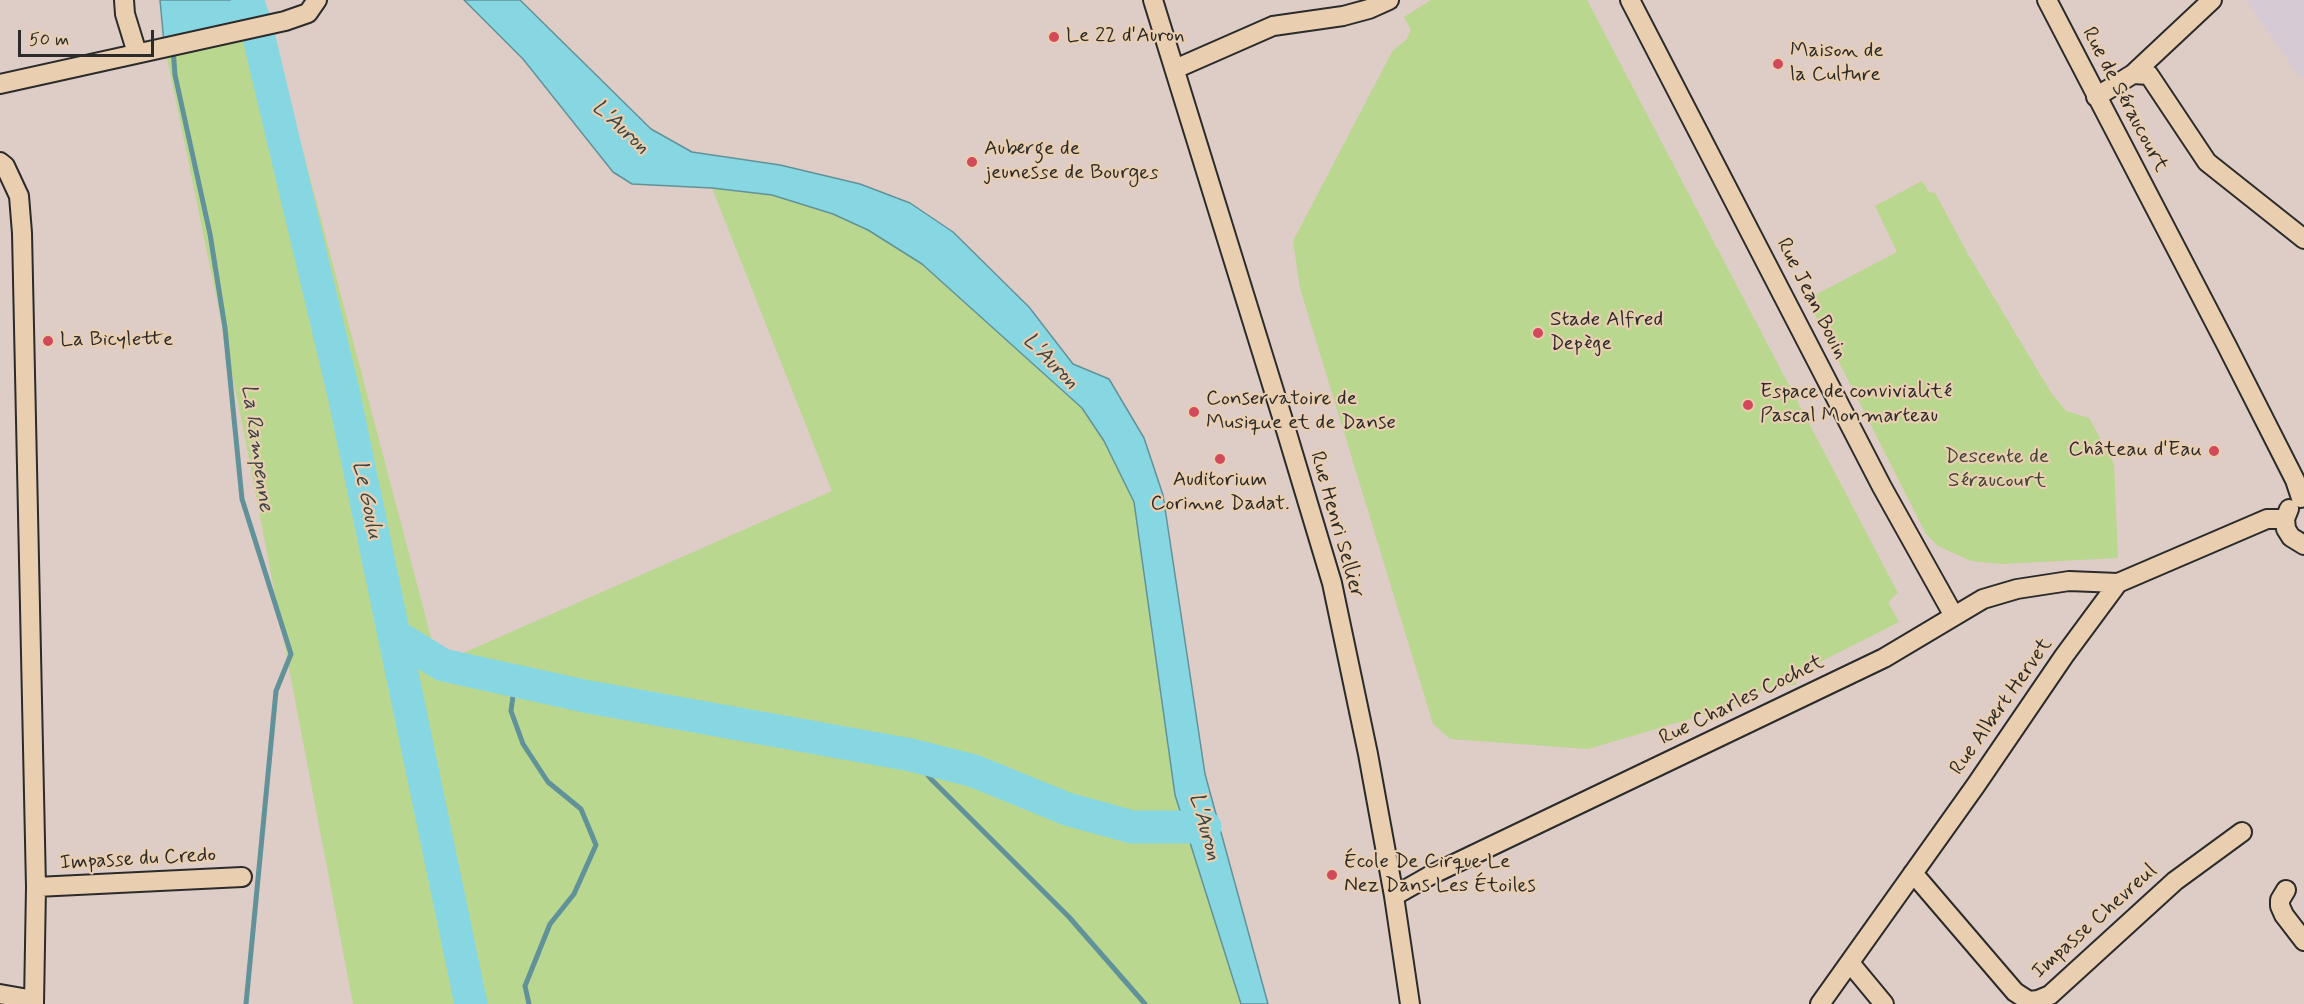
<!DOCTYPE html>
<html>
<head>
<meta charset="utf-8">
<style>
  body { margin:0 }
  #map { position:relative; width:2304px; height:1004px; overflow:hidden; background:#deccc6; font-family:Mynerve,sans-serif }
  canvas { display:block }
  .scale { position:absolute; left:18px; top:30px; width:136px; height:27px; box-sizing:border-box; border:3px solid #2b2b2b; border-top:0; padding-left:8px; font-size:18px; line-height:21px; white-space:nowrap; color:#2b2b2b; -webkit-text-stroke:4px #e9cfb0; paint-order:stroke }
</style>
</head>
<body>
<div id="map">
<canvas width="2304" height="1004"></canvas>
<div class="scale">50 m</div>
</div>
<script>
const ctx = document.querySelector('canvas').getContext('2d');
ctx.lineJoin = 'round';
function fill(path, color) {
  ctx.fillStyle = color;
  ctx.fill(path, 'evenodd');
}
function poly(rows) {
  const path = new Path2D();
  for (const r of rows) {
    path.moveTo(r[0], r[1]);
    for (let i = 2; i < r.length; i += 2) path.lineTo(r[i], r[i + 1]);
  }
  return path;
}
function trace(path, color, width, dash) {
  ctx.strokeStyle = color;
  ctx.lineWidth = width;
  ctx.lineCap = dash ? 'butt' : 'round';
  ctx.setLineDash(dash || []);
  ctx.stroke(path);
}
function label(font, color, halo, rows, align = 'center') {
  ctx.font = font + ' Mynerve,sans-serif';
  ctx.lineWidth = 4.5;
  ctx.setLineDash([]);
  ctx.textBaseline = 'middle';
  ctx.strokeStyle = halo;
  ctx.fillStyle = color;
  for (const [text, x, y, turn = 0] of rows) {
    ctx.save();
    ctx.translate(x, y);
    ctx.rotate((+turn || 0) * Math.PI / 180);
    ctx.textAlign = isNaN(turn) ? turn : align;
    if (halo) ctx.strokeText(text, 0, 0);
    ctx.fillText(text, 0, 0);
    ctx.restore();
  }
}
const built = poly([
  [2246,0,2304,0,2304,75,2300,78]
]);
const green = poly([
  [1431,0,1587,0,1898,593,1888,602,1899,622,1804,670,1797,671,1796,685,1772,686,1724,709,1588,749,1450,739,1433,724,1300,288,1293,241,1393,50,1406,40,1411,30,1404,17],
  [269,22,438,664,832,491,712,188,772,195,833,214,868,230,922,264,1082,408,1104,441,1134,502,1175,795,1241,1004,353,1004,243,427,164,43],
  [1922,181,1929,192,1935,193,1969,256,2050,391,2066,411,2089,418,2114,464,2118,558,2002,564,1971,561,1938,546,1926,534,1808,301,1815,295,1897,252,1875,206]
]);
const water = poly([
  [160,0,263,0,269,22,164,43,160,0],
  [464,0,520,0,651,129,692,152,780,165,860,184,910,203,953,232,1029,307,1073,364,1109,379,1144,438,1163,495,1205,774,1268,1004,1241,1004,1175,795,1134,502,1104,441,1082,408,922,264,868,230,833,214,772,195,712,188,632,184,613,172,523,59,464,0]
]);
const stream = poly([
  [173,48,175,75,210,234,225,328,242,499,291,654,276,691,246,1004],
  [515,681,511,711,523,744,548,782,581,809,596,845,574,894,550,924,525,986,529,1004],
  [911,755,931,779,1069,917,1145,1004]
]);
const river = poly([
  [247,0,256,25,344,395,471,1004],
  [394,635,443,665,589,697,911,755,974,771,1067,809,1132,827,1205,827]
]);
const minor = poly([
  [124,0,125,14,137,53],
  [1153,0,1283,420,1332,583,1368,754,1394,896,1410,1004],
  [1630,0,1882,487,1954,616],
  [2047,0,2227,346,2295,480,2301,498],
  [1175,69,1273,26,1343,16,1369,9,1389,0],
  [2133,74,2149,75,2207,162,2304,239],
  [0,84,285,21,308,13,317,0],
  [2096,97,2133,74,2212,0],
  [0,162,5,166,19,196,22,233,36,887,34,1004],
  [2289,509,2285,519,2286,529,2291,537,2304,545],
  [1913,873,2015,992,2029,1001,2038,1000,2050,995,2175,881,2242,832],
  [36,887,242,877],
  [2286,890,2280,900,2280,906,2284,915,2304,941],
  [1394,896,1431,875,1884,658,1983,599,2017,589,2069,581,2118,583],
  [1850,963,1884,1004],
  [0,994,34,1000],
  [1820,1004,1976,785,2064,656,2118,583,2267,519,2285,519]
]);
const markers = [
  [1054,37,6,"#d1495b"],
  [1778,64,6,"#d1495b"],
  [972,162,6,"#d1495b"],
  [1538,333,6,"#d1495b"],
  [48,341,6,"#d1495b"],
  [1748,405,6,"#d1495b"],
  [1194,412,6,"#d1495b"],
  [2214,451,6,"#d1495b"],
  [1220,459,6,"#d1495b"],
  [1332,875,6,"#d1495b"]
];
const poiNames = [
  ["Le 22 d'Auron",1066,37],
  ["Maison de",1790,52],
  ["la Culture",1790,76],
  ["Auberge de",984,150],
  ["jeunesse de Bourges",984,174],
  ["Stade Alfred",1550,321],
  ["Depège",1550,345],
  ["La Bicylette",60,341],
  ["Espace de convivialité",1760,393],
  ["Pascal Monmarteau",1760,417],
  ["Conservatoire de",1206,400],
  ["Musique et de Danse",1206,424],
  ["Château d'Eau",2202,451,"right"],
  ["Auditorium",1220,481,"center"],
  ["Corinne Dadat.",1220,505,"center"],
  ["École De Cirque Le",1344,863],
  ["Nez Dans Les Étoiles",1344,887]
];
const streetNames = [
  ["Rue de Séraucourt",2124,100,62],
  ["Rue Jean Bouin",1811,299,63],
  ["Rue Henri Sellier",1336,525,74],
  ["Rue Charles Cochet",1742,701,-26],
  ["Rue Albert Hervet",2002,707,-55],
  ["Impasse du Credo",138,860,-3],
  ["Impasse Chevreul",2095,922,-42]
];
const parkNames = [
  ["Descente de",1997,458],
  ["Séraucourt",1997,482]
];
const waterNames = [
  ["L'Auron",620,128,42],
  ["L'Auron",1050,362,45],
  ["La Rampenne",256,448,82],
  ["Le Goulu",366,500,78],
  ["L'Auron",1204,827,74]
];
fill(built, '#d6cad5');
fill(green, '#bad78f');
fill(water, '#87d7e3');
trace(water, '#629299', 1.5);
trace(stream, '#629299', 5);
trace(river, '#87d7e3', 33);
trace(minor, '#2b2b2b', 22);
trace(minor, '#e9cfb0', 18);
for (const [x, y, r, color] of markers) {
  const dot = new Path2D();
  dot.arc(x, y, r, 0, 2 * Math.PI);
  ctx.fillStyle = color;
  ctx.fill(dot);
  trace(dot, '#e9cfb0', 2);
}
label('21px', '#2b2b2b', '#e9cfb0', poiNames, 'left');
label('21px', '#2b2b2b', '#e9cfb0', streetNames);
label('21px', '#40453a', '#e9cfb0', parkNames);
label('italic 22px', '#394547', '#e9cfb0', waterNames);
</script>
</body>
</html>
